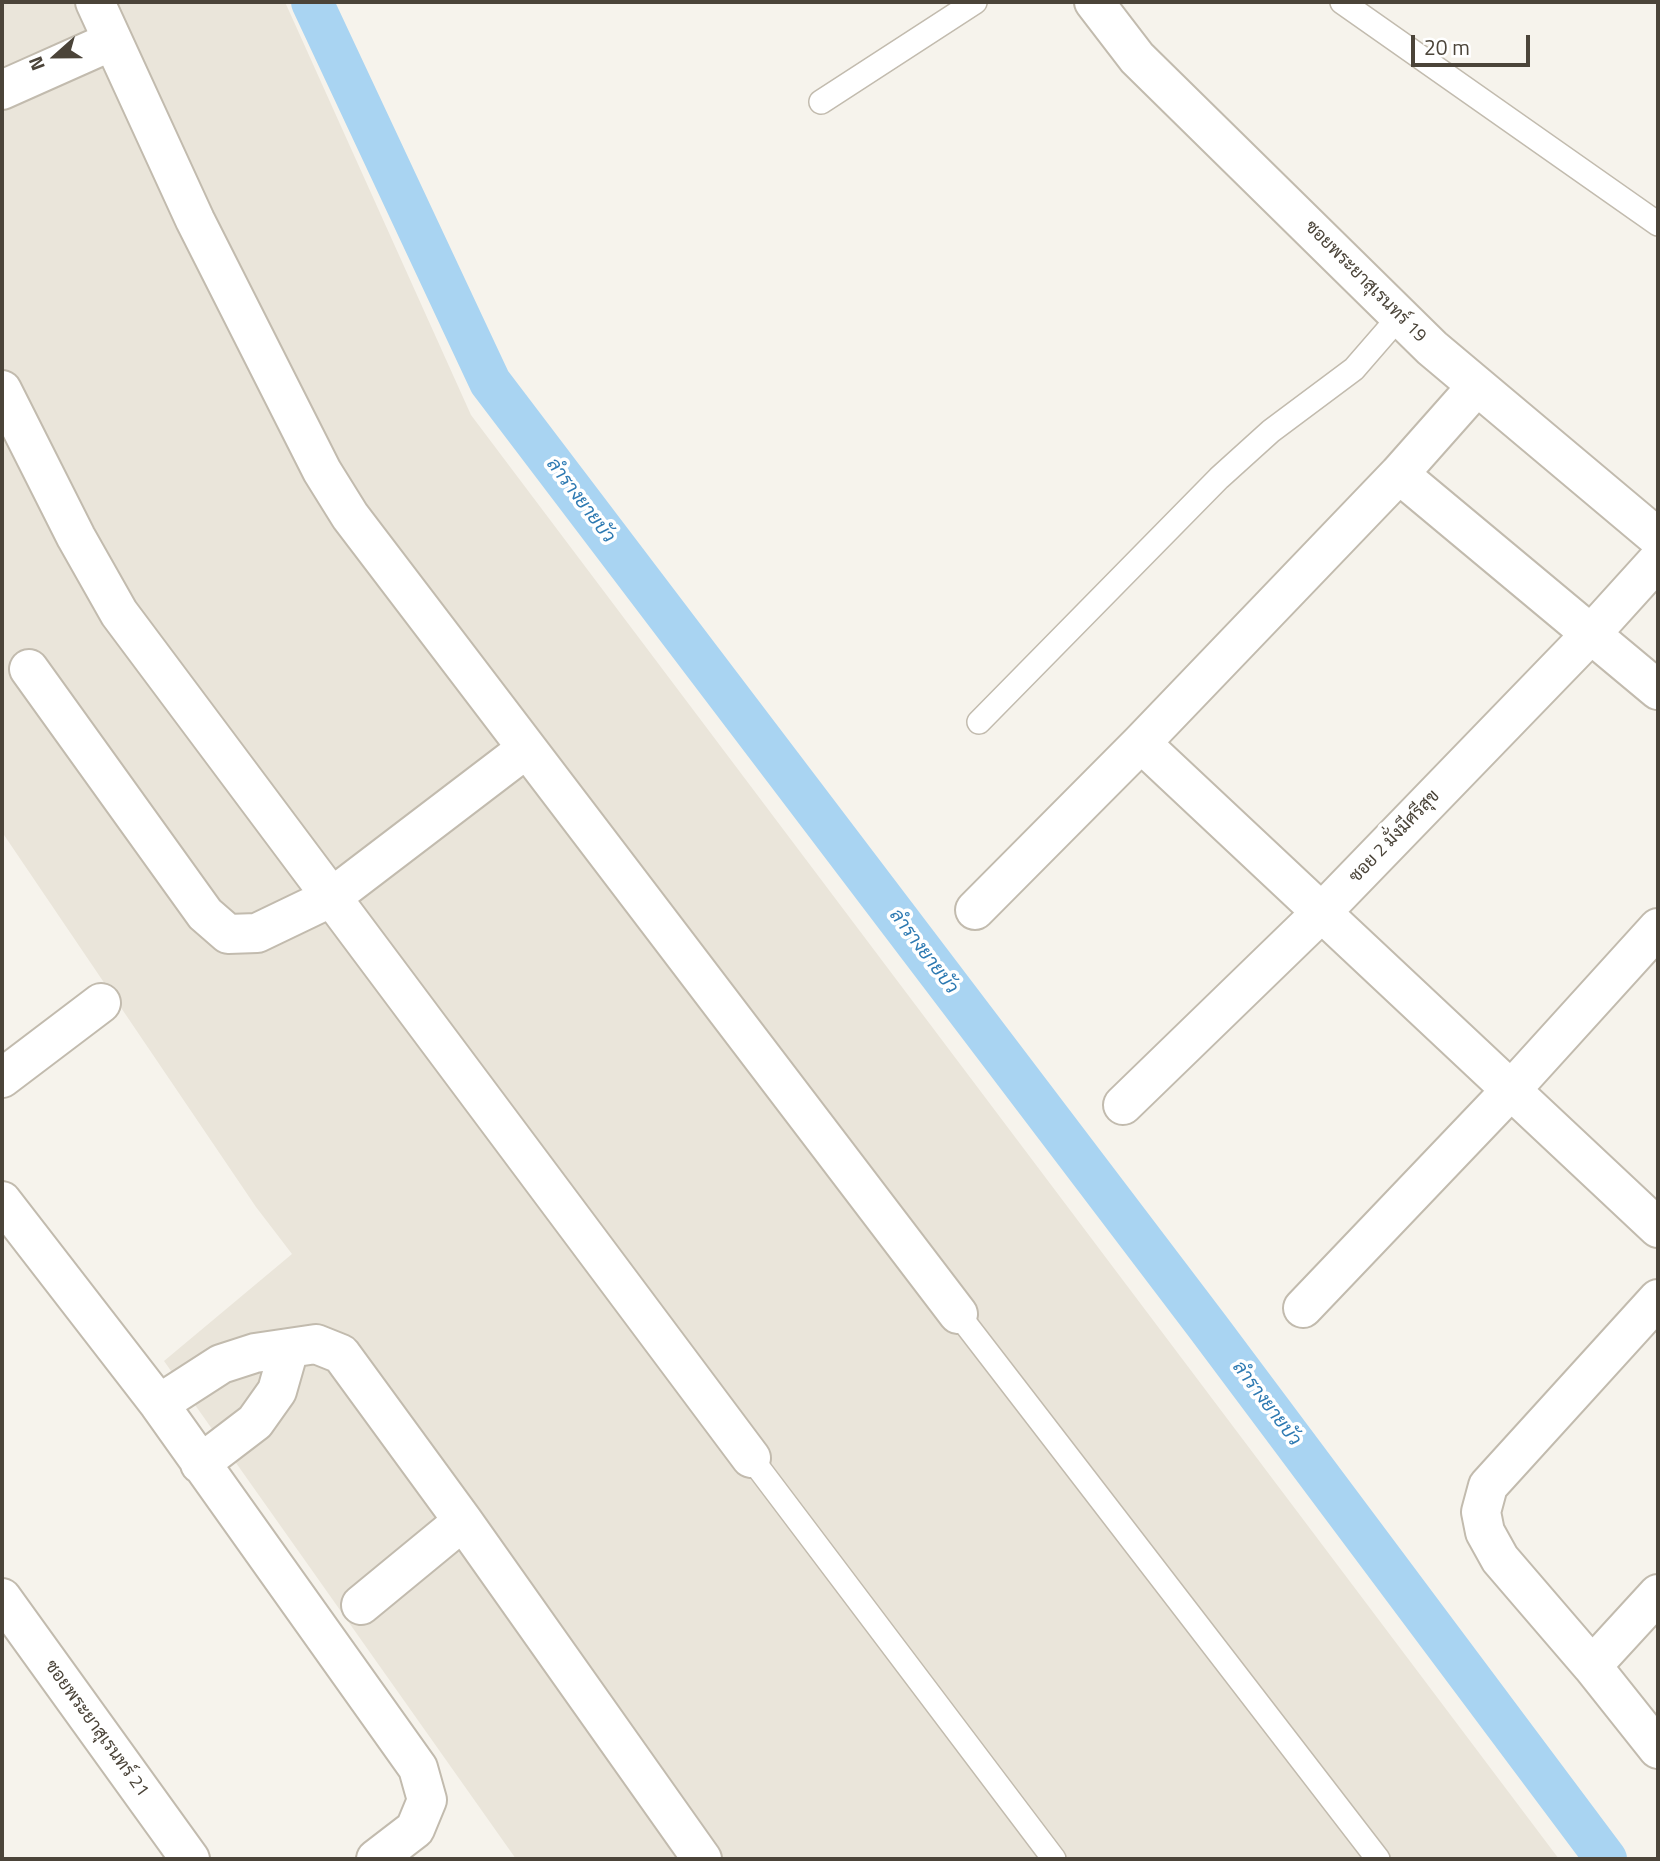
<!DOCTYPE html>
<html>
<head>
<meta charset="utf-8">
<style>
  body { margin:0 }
  #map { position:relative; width:1660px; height:1861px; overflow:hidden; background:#f6f3ec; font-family:"Titillium Web",sans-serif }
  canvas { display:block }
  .frame { position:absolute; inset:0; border:4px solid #4b4439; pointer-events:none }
  .north { position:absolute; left:21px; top:21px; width:70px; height:70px; -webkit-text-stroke:5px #fff; paint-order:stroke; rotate:249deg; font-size:19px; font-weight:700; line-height:28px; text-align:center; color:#4b4439 }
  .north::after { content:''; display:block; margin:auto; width:24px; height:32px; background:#4b4439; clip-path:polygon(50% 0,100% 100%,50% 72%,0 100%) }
  .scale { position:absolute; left:1411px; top:35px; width:119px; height:32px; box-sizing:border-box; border:4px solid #4b4439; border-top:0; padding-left:9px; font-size:21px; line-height:24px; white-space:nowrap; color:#4b4439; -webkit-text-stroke:5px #fff; paint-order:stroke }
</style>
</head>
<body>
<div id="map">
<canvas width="1660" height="1861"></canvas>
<div class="frame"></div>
<div class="north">N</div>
<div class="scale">20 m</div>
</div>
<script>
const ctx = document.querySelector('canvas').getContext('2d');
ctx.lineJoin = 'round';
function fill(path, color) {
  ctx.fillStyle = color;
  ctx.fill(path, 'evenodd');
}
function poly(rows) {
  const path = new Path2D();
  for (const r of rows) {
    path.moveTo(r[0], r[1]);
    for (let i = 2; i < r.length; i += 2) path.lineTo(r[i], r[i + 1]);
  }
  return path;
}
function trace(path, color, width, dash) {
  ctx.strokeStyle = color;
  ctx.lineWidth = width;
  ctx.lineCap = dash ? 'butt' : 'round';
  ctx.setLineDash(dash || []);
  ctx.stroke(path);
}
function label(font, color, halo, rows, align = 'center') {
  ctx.font = font + ' "Titillium Web",Sarabun,sans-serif';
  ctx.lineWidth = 7;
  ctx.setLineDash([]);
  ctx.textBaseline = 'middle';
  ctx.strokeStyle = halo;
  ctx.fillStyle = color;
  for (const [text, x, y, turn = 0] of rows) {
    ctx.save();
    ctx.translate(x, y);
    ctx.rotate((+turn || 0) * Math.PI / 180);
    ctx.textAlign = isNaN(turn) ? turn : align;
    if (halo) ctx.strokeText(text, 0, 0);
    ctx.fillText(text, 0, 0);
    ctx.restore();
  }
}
const residential = poly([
  [2,2,285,2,471,415,1559,1859,516,1859,164,1361,292,1254,256,1207,2,832]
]);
const canal = poly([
  [312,2,490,382,1208,1327,1606,1859]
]);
const lane = poly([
  [1342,2,1658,224],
  [821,102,975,2],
  [979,722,1219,478,1271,431,1354,369,1400,316],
  [958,1314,1378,1859],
  [751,1458,1054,1859]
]);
const street = poly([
  [95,2,195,220,322,471,350,516,958,1314],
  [1094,2,1137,58,1432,348,1658,538],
  [2,90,112,41],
  [2,390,76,537,119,613,751,1458],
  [1399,474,1658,690],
  [29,669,205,914,228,934,257,933,332,897,526,749],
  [1141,743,1658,1228],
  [975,910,1141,743,1399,474,1477,386],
  [2,1078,101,1003],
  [1123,1105,1321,913,1591,634,1658,560],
  [2,1201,159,1404,418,1768,427,1800,415,1829,376,1859],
  [1658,1299,1488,1486,1481,1512,1485,1532,1500,1559,1592,1666,1658,1749],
  [1303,1308,1511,1090,1658,928],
  [159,1404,221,1364,255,1353,316,1344,341,1354,463,1521,702,1859],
  [200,1464,255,1422,277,1391,289,1349],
  [2,1598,190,1859],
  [361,1605,463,1521],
  [1592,1666,1658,1594]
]);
const streetNames = [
  ["ซอยพระยาสุเรนทร์ 19",1365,282,45],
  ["ซอย 2 มั่งมีศรีสุข",1395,837,-46],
  ["ซอยพระยาสุเรนทร์ 21",96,1729,54]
];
const waterNames = [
  ["ลำรางยายบัว",580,501,53],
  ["ลำรางยายบัว",923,952,53],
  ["ลำรางยายบัว",1266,1404,53]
];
fill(residential, '#eae5da');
trace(canal, '#a9d4f2', 42);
trace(lane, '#c2bbae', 26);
trace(street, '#c2bbae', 42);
trace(lane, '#fff', 23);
trace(street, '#fff', 38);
label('18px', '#4b4439', '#fff', streetNames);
label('italic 19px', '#2e7ab2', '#fff', waterNames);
</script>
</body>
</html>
